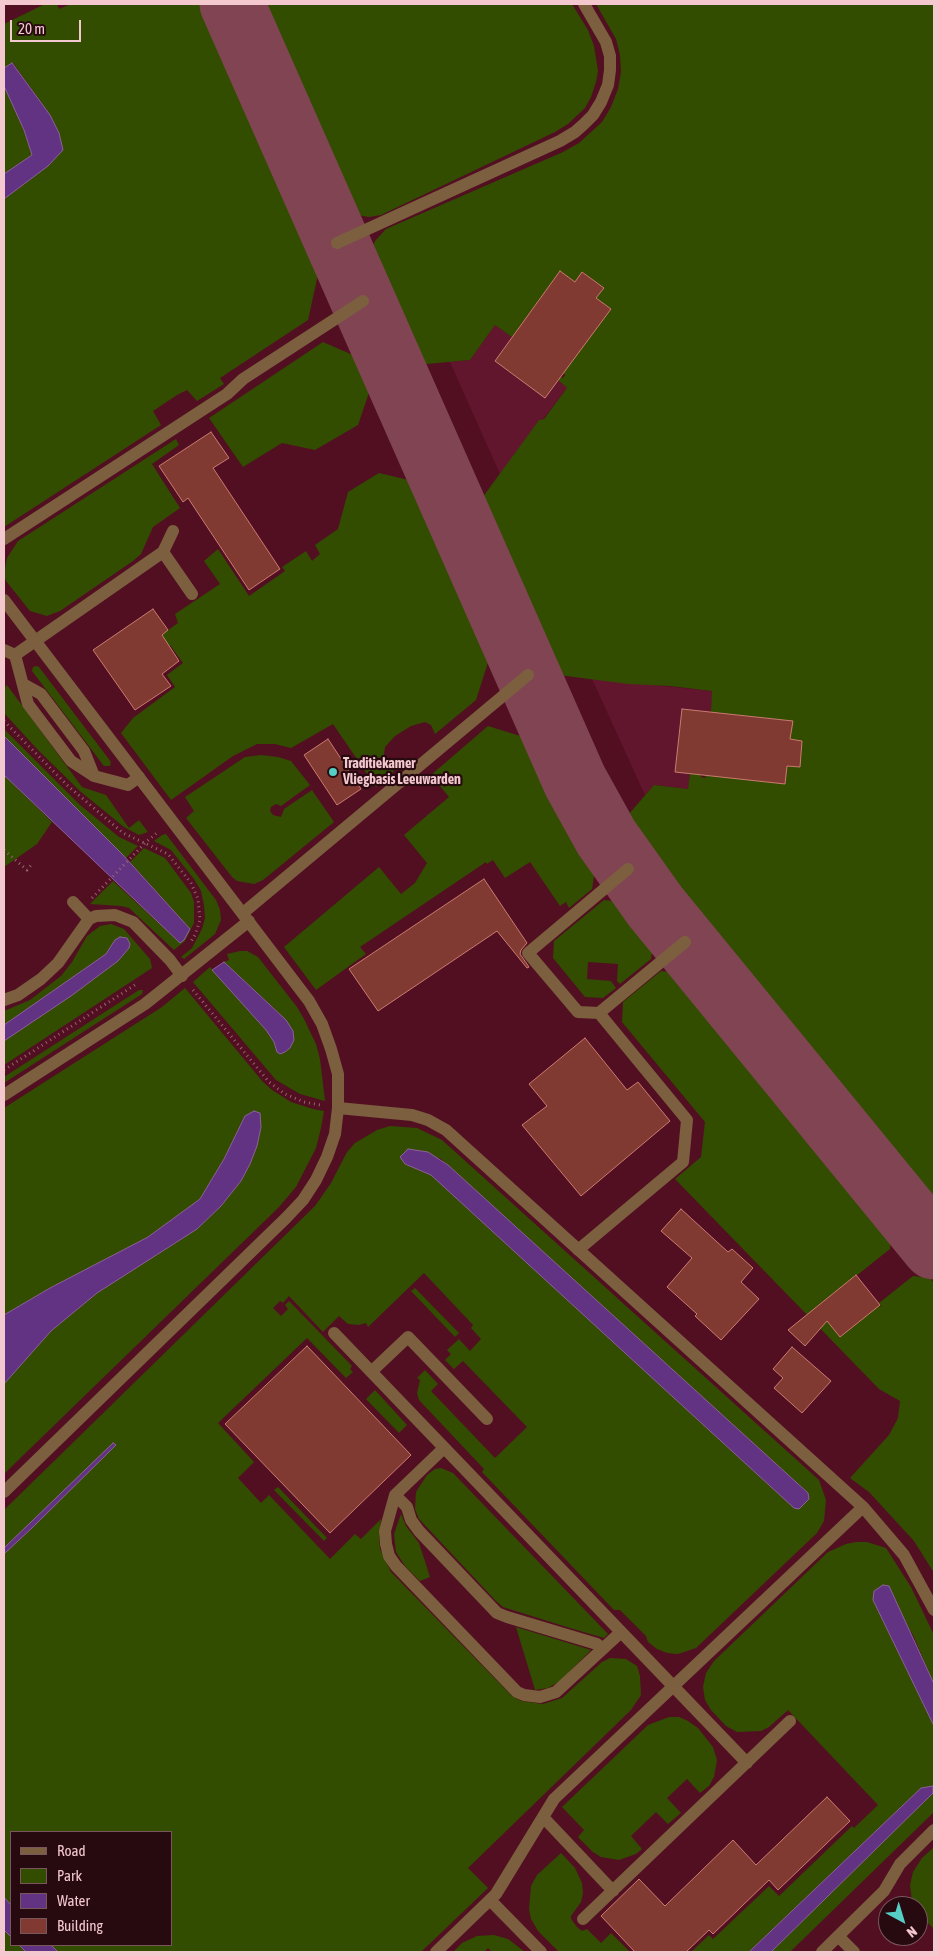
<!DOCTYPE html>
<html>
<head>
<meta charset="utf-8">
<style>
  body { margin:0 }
  #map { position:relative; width:938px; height:1956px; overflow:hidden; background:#520f22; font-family:"Asap Condensed",sans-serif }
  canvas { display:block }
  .frame { position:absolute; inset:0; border:5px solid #f3c8ce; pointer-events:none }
  .legend { position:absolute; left:10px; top:1831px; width:162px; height:115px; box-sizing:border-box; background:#270a10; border:1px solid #79565c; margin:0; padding:6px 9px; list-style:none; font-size:15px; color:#f3c8ce }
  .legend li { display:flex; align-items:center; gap:10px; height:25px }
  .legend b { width:25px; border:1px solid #79565c }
  .north { position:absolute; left:878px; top:1896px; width:50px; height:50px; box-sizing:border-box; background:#270a10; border:1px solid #79565c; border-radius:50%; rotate:141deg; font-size:14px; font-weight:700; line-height:20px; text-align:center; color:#f3c8ce }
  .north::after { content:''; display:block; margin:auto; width:18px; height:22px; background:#55cec5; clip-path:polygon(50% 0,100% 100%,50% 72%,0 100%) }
  .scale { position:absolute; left:10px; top:20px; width:71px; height:22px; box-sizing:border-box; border:2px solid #f3c8ce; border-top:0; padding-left:6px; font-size:15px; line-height:18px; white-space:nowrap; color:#f3c8ce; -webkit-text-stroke:4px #270a10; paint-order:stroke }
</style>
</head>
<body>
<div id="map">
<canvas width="938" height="1956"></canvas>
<div class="frame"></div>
<ul class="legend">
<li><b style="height:6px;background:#7c5f3f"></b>Road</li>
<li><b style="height:14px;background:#324d00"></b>Park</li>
<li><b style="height:14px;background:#623383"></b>Water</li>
<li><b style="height:14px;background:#803a31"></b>Building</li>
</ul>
<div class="north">N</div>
<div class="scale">20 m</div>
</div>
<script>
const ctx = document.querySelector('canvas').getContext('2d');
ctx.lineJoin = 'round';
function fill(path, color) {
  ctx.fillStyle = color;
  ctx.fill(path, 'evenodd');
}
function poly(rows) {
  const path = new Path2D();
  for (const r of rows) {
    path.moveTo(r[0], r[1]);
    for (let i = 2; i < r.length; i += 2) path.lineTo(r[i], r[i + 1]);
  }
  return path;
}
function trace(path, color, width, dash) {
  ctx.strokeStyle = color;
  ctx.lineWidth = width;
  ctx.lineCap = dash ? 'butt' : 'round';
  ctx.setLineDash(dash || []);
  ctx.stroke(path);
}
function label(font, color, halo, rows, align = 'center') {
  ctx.font = font + ' "Asap Condensed",sans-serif';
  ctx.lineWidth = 4.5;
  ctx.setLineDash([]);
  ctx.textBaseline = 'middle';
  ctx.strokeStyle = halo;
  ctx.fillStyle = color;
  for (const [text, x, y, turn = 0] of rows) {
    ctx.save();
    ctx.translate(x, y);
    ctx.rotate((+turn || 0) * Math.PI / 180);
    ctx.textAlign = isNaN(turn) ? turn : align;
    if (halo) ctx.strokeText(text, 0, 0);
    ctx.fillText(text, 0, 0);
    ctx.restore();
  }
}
const built = poly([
  [495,325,512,337,495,361,558,380,567,388,543,419,539,420,500,474,450,362,470,360],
  [592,679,713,691,711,712,682,709,675,771,690,773,688,789,654,785,645,795]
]);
const green = poly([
  [45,4,57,4,59,9,71,4,208,4,321,261,308,320,220,378,224,384,197,401,187,390,177,395,153,411,161,425,4,527,4,199,48,166,50,115,13,63,4,68,4,24],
  [255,4,572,4,588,30,594,46,598,71,596,82,591,97,585,108,568,124,555,132,381,215,369,217,357,215,347,209,340,198],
  [596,4,934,4,934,1211,709,935,622,822,654,785,688,789,690,773,701,774,701,777,705,778,706,775,785,784,787,766,800,767,802,741,790,739,792,721,711,712,712,691,670,686,628,684,551,674,477,505,539,420,544,419,567,388,558,380,561,377,563,378,565,375,563,373,611,309,596,298,604,288,583,272,575,282,560,271,512,337,495,325,470,360,416,365,373,268,369,256,375,241,386,229,563,152,579,143,602,122,611,107,618,89,621,72,620,55,616,39],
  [4,86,24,130,32,156,4,174],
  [323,342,362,359,373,381,358,425,315,450,282,443,243,467,209,418],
  [176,439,179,445,152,464,180,508,153,527,141,554,133,561,60,611,47,616,30,611,6,581,4,574,7,558,18,541],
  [379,473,417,482,491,653,476,700,435,734,431,725,425,722,411,726,395,736,385,747,384,755,394,771,376,787,333,724,291,748,275,744,257,744,233,756,171,800,121,733,133,718,175,687,167,675,183,663,170,645,162,651,153,641,178,623,175,614,220,584,204,561,218,549,249,596,285,571,282,567,306,551,312,561,320,554,315,545,338,529,348,492],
  [36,666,39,667,111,762,110,766,104,766,32,671,33,667],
  [7,685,82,787,106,795,129,828,139,820,148,832,139,835,124,827,81,792,39,751,4,713,4,688],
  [488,726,530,739,562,807,596,864,592,889,569,908,566,902,560,906,530,862,505,878,493,860,487,864,486,862,360,947,366,954,316,990,284,947,379,867,401,894,415,883,427,863,404,835,449,797,431,775],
  [4,729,80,805,119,837,138,846,126,858,4,736],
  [261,755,278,757,291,761,310,785,281,806,276,804,271,807,270,811,273,815,281,817,284,809,312,790,334,822,263,880,254,884,237,881,232,877,186,818,194,811,185,797,245,757],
  [4,775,52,822,37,844,4,867],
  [166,834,216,900,220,910,221,920,215,934,184,959,181,957,192,948,202,929,205,918,204,905,201,891,194,879,171,850,154,841,162,835],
  [144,848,165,858,191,893,194,902,194,923,185,941,174,950,129,908,121,906,90,904,113,881,180,943,190,929,130,862],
  [604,900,623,902,654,940,651,959,620,984,617,981,618,964,588,962,587,979,611,981,616,988,603,998,585,997,553,958,554,941],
  [111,924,124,929,150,959,152,968,4,1065,4,1041,71,996,118,961,129,948,115,940,106,954,4,1025,4,1011,30,1000,61,976,72,962,87,936,100,926],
  [240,951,247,951,258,957,297,1007,304,1019,316,1044,320,1059,325,1101,300,1094,276,1080,193,982,210,967,266,1030,274,1042,277,1052,293,1031,278,1012,224,962,229,960,227,954],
  [661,971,681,973,892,1231,890,1249,856,1276,855,1274,853,1278,816,1307,840,1337,877,1307,881,1306,879,1303,913,1276,930,1278,934,1283,934,1573,914,1541,869,1492,850,1478,889,1435,898,1418,900,1401,879,1389,675,1179,701,1157,705,1122,622,1022,623,1002],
  [185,988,263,1082,272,1090,291,1102,313,1109,324,1111,321,1128,316,1148,296,1187,279,1207,4,1474,4,1384,10,1376,51,1331,97,1293,197,1229,221,1206,241,1181,250,1164,245,1116,224,1159,200,1199,148,1237,50,1288,4,1315,4,1108,162,1007],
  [139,990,143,990,142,994,4,1083,4,1077],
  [390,1126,417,1128,442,1140,819,1480,826,1500,824,1521,817,1533,696,1648,678,1654,667,1653,657,1649,648,1642,646,1636,620,1610,614,1610,482,1472,484,1469,419,1400,417,1393,420,1380,417,1378,425,1370,438,1384,431,1391,495,1458,527,1427,463,1361,454,1369,445,1360,451,1354,447,1350,459,1339,470,1351,481,1339,471,1328,473,1325,424,1273,368,1327,366,1323,359,1325,348,1324,339,1316,323,1332,289,1296,283,1303,280,1301,273,1308,281,1316,288,1309,285,1305,289,1301,352,1366,350,1369,353,1372,346,1378,307,1338,218,1423,254,1462,238,1478,261,1503,269,1495,330,1559,355,1534,361,1539,381,1519,379,1538,380,1549,391,1572,512,1696,521,1701,543,1704,562,1698,602,1662,610,1658,626,1659,637,1666,640,1676,641,1695,631,1710,468,1868,488,1888,421,1952,58,1952,51,1945,171,1945,171,1832,11,1832,11,1905,4,1897,4,1554,33,1527,30,1524,4,1548,4,1510,315,1206,331,1183,347,1152,355,1143,377,1130],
  [440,1158,808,1493,809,1499,799,1509,794,1508,431,1175,405,1164],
  [415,1288,459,1333,455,1337,411,1291],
  [375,1390,407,1425,399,1433,366,1399],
  [441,1468,453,1473,608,1634,604,1638,570,1628,503,1607,496,1601,419,1519,415,1509,416,1492,427,1475,435,1469],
  [278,1487,327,1538,324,1541,274,1490],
  [401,1514,406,1526,419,1543,430,1577,420,1581,405,1566,396,1552,394,1534],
  [856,1542,867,1542,886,1548,911,1587,934,1635,934,1684,913,1635,883,1585,874,1591,873,1600,934,1726,934,1788,921,1788,749,1952,691,1952,709,1935,713,1939,769,1886,779,1896,852,1826,854,1828,878,1805,788,1710,769,1727,761,1731,737,1732,726,1726,711,1710,705,1700,703,1687,706,1673,714,1661,828,1552,846,1544],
  [516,1627,591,1650,560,1681,548,1688,535,1690],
  [669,1717,679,1717,688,1721,698,1728,713,1747,717,1760,714,1777,709,1786,700,1793,687,1779,667,1798,681,1813,668,1824,656,1812,631,1836,642,1849,636,1854,619,1860,601,1857,593,1852,578,1837,584,1830,562,1807,648,1725],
  [934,1791,934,1812,790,1952,771,1952],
  [934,1847,934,1929,920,1915,918,1906,915,1906,912,1901,910,1885,913,1872,922,1858],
  [561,1853,575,1868,582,1883,583,1893,581,1902,571,1916,571,1919,577,1927,582,1931,587,1929,601,1943,611,1933,630,1952,559,1952,538,1931,531,1919,529,1909,531,1886,537,1875],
  [4,1930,11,1937,11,1945,19,1945,26,1952,4,1952],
  [494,1935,508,1939,525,1952,492,1952,488,1948,484,1952,453,1952,462,1943,477,1936]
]);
const water = poly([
  [12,63,50,115,59,133,63,150,48,166,4,199,4,174,32,155,24,130,4,86,4,68,12,63],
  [4,736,123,855,190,929,184,940,180,943,4,775,4,736],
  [120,937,127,938,130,944,129,948,118,961,71,996,4,1041,4,1025,106,954,115,940,120,937],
  [224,962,286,1020,293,1031,294,1040,290,1048,285,1052,280,1054,277,1052,274,1042,266,1030,212,970,224,962],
  [254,1111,260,1113,261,1127,257,1146,250,1164,241,1181,221,1206,197,1229,97,1293,51,1331,4,1384,4,1315,50,1288,148,1237,200,1199,224,1159,245,1116,254,1111],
  [408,1149,428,1152,448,1165,808,1493,809,1499,799,1509,794,1508,431,1175,405,1164,400,1157,408,1149],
  [113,1443,116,1445,33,1527,4,1554,4,1548,113,1443],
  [883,1585,889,1586,934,1684,934,1726,873,1600,874,1591,883,1585],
  [933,1786,933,1793,771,1952,749,1952,921,1788,933,1786],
  [4,1897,11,1905,11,1937,4,1930,4,1897],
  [19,1945,51,1945,58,1952,26,1952,19,1945]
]);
const taxiway = poly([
  [232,4,575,781,606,837,655,906,934,1247]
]);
const building = poly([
  [560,271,575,282,582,272,604,288,596,298,611,309,545,398,495,361,560,271],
  [211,432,229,458,213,468,280,569,249,590,188,498,183,502,159,466,211,432],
  [153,609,168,630,162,635,179,661,162,674,171,686,135,710,93,650,153,609],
  [682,709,793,721,790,739,802,741,800,767,787,766,785,784,675,772,682,709],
  [328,739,361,789,337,805,304,755,328,739],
  [484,879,527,943,521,950,520,954,529,967,527,968,497,931,378,1011,349,969,484,879],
  [585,1038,627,1090,638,1082,670,1121,581,1196,522,1125,547,1106,529,1084,585,1038],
  [681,1209,728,1252,732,1249,753,1268,741,1282,759,1299,721,1340,695,1316,697,1314,667,1287,692,1258,661,1231,681,1209],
  [856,1275,880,1305,840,1337,827,1321,805,1346,788,1330,856,1275],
  [307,1346,411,1455,330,1533,225,1424,307,1346],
  [792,1347,831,1381,802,1413,774,1388,783,1378,773,1369,792,1347],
  [827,1797,850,1821,778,1890,769,1880,713,1934,709,1930,686,1952,635,1952,601,1916,639,1879,665,1906,733,1840,756,1865,827,1797]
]);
const path = poly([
  [4,721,68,786,123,833,168,854,191,883,198,899,200,920,195,935,190,943],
  [4,850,27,870,33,863],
  [92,898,145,843,158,832],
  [193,990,269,1082,285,1094,304,1102,320,1105],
  [4,1070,138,983]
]);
const lane = poly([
  [337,243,560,141,575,132,584,124,593,115,601,102,608,85,610,70,610,56,606,42,584,4],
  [173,531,163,552,192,594],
  [4,539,227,394,243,379,363,301],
  [4,650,15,655,163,552],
  [15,655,28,704,71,761,94,776],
  [23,684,41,694,84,751,94,776,128,785,139,777],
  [73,902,89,919],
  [243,913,528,675],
  [4,1000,18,995,41,979,58,963,89,919,96,916,115,915,133,922,170,960,182,976],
  [599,1013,578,1012,528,953,628,869],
  [338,1108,412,1115,428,1120,446,1130,863,1507,904,1555,934,1610],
  [578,1250,683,1162,687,1120,599,1013,685,942],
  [334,1333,747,1763],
  [371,1372,408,1337,487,1419],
  [444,1448,395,1495,385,1531,386,1544,389,1556,396,1566,517,1692,524,1695,540,1697,556,1692,621,1632],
  [395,1495,407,1507,411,1520,419,1531,497,1613,507,1617,597,1644,603,1649],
  [543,1817,613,1891],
  [490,1900,541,1952],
  [583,1919,790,1721],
  [838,1936,854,1952],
  [436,1952,496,1894,554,1799,863,1507],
  [822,1952,884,1891,900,1864,934,1830]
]);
const street = poly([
  [4,600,309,1001,322,1024,331,1049,338,1074,338,1108,335,1134,327,1157,316,1180,303,1200,286,1218,4,1492],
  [4,1095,145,1004,249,921]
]);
const markers = [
  [333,772,5,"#55cec5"]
];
const poiNames = [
  ["Traditiekamer",343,764],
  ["Vliegbasis Leeuwarden",343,780]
];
fill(built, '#62162d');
fill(green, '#324d00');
fill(water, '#623383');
trace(water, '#8e609a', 1);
trace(taxiway, '#804452', 65);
fill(building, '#803a31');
trace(building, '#ca7c71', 1);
trace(path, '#9b6370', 3, [1, 4]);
trace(lane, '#7c5f3f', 12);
trace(street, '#7c5f3f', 12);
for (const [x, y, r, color] of markers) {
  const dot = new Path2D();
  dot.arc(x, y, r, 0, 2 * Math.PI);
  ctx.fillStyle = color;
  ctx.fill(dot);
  trace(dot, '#270a10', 2);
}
label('bold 14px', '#f3c8ce', '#270a10', poiNames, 'left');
</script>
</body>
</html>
